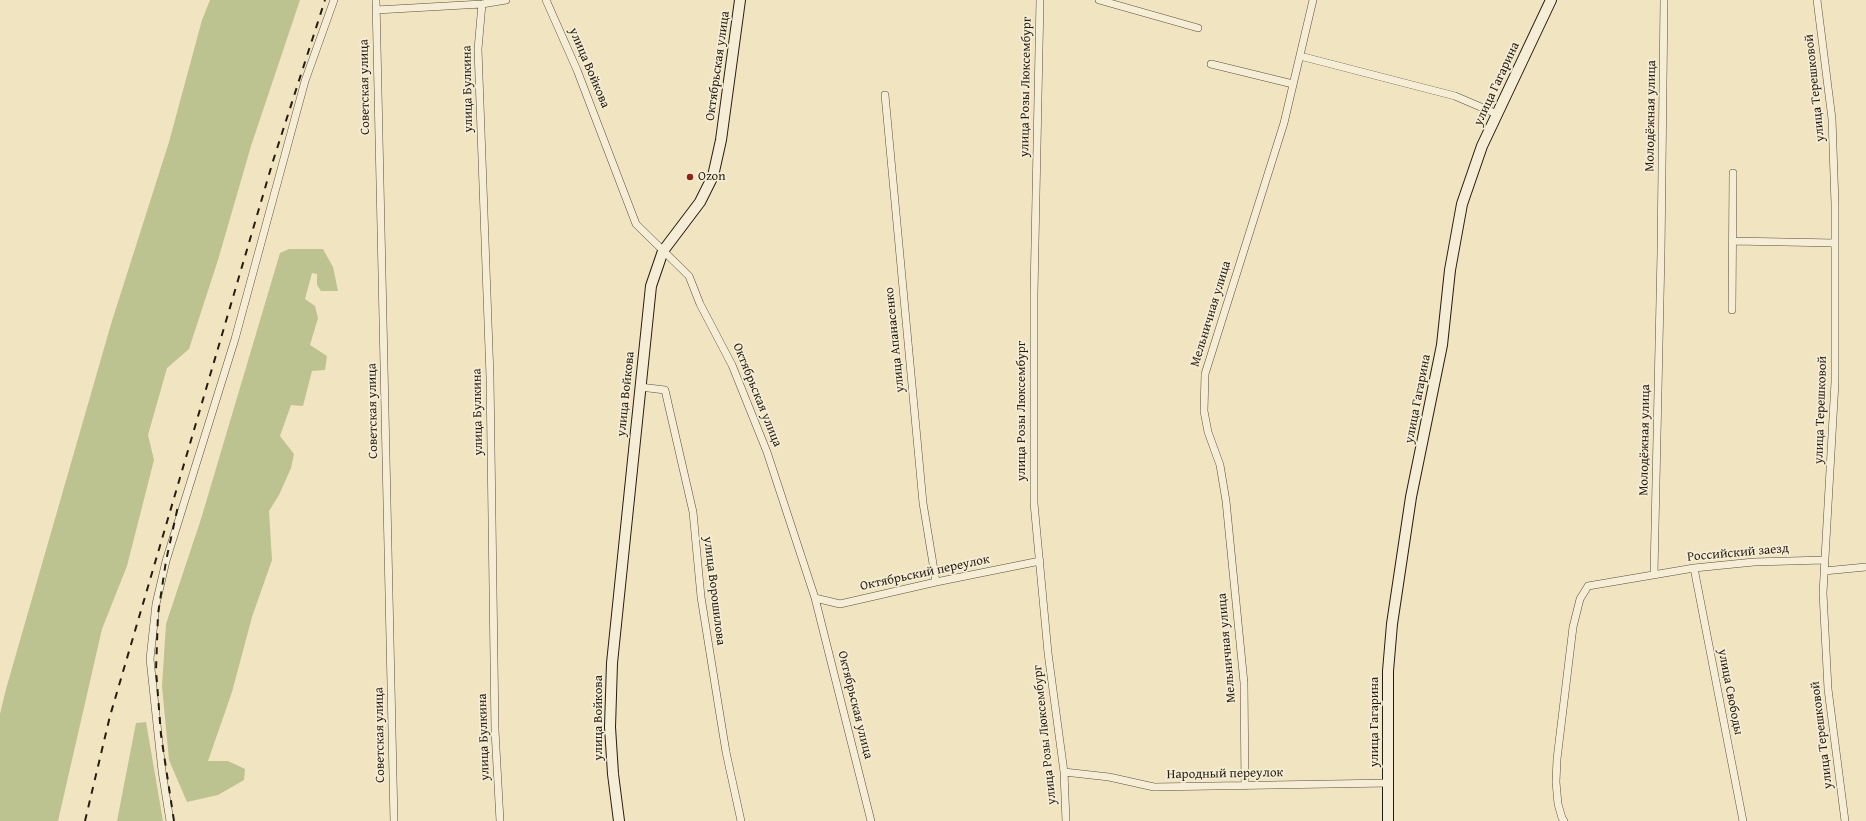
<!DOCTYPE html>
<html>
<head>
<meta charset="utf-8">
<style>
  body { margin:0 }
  canvas { display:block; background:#f1e4c0 }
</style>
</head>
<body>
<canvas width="1866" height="821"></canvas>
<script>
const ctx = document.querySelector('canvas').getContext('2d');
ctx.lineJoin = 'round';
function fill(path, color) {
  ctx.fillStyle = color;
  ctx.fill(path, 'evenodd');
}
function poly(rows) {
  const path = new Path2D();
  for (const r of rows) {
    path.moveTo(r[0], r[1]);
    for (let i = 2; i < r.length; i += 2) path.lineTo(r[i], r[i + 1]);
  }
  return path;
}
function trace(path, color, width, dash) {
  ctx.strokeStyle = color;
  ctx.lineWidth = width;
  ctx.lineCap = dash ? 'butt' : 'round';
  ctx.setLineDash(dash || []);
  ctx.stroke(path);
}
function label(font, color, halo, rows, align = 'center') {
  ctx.font = font + ' "Gentium Book Plus",serif';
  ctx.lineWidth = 3.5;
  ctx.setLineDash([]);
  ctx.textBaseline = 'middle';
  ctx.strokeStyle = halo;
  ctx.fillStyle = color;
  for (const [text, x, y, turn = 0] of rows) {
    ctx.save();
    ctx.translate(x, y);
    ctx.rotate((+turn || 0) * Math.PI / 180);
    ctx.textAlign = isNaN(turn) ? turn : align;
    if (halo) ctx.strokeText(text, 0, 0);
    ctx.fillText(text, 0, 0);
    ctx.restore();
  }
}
const green = poly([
  [210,0,300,0,251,146,218,260,189,349,167,368,148,435,154,460,127,566,102,629,58,821,0,821,0,714,6,689,111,324,169,142,202,20],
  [289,249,323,249,333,267,338,291,321,291,317,285,317,274,312,273,305,299,315,306,318,318,310,345,327,356,325,370,312,371,303,406,291,405,280,436,294,454,291,468,279,495,269,511,272,560,252,617,232,692,208,761,228,761,245,769,244,780,218,795,187,802,169,760,162,686,166,624,201,519,280,253],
  [146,722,163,821,117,821,136,723]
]);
const street = poly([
  [376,0,394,821],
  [546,0,577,70,636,224,689,276,700,304,732,365,767,452,815,598,871,821],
  [1040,0,1034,293,1034,503,1048,653,1064,772,1066,821],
  [1099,0,1198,28],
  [1817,0,1832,119,1835,204,1835,382,1823,593,1828,689,1845,821],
  [482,4,478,49,490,377,495,730,500,821],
  [376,10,482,4,506,0],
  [1300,56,1455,96,1497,114],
  [1211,64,1293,84],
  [885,95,923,503,936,582],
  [1733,241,1835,243],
  [1732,310,1733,173],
  [640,387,665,390,693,512,701,597,718,703,726,752,741,821],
  [1694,568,1743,821],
  [1824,571,1866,567],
  [1654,574,1661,253,1664,0],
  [815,598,840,604,936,582,1040,561],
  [1064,772,1109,777,1154,787,1389,783],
  [1245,786,1244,683,1226,501,1220,465,1208,432,1204,411,1205,374,1284,123,1313,0],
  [170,821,162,771,150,659,156,604,166,561,235,339,305,81,334,0],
  [1564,821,1562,818,1558,804,1556,782,1557,759,1573,627,1580,599,1588,586,1694,568,1754,562,1824,560]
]);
const secondary = poly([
  [619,821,613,774,610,727,612,663,651,286,663,251,700,202,713,176,721,140,740,0],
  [1388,821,1388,671,1392,624,1411,497,1442,345,1450,270,1462,204,1482,146,1551,0]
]);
const rail = poly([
  [85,821,110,716,273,161,325,0],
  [174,821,161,735,156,670,158,614,166,561,178,506]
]);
const markers = [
  [690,177,4,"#8f2418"]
];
const streetNames = [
  ["Октябрьская улица",718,66,-82],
  ["улица Войкова",589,68,67],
  ["улица Гагарина",1497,84,-65],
  ["Советская улица",365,87,-91],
  ["улица Розы Люксембург",1026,87,-89],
  ["улица Терешковой",1815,88,-96],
  ["улица Булкина",468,89,-91],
  ["Молодёжная улица",1651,116,-89],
  ["Мельничная улица",1211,314,-73],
  ["улица Апанасенко",895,340,-96],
  ["улица Войкова",626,394,-84],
  ["Октябрьская улица",757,395,68],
  ["улица Гагарина",1418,399,-79],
  ["улица Терешковой",1821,410,-88],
  ["Советская улица",373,411,-91],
  ["улица Розы Люксембург",1022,411,-90],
  ["улица Булкина",478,412,-91],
  ["Молодёжная улица",1645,440,-89],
  ["Российский заезд",1738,553,-5],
  ["Октябрьский переулок",925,573,-12],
  ["улица Ворошилова",714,591,83],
  ["Мельничная улица",1227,648,-95],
  ["улица Свободы",1730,692,79],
  ["Октябрьская улица",855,705,76],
  ["улица Войкова",599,718,-90],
  ["улица Гагарина",1375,722,-90],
  ["Советская улица",380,735,-91],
  ["улица Розы Люксембург",1045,735,-96],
  ["улица Терешковой",1822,735,-97],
  ["улица Булкина",484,737,-92],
  ["Народный переулок",1225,774,-1]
];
const poiNames = [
  ["Ozon",698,177]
];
fill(green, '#bdc390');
trace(street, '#594f3d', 8);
trace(secondary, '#261d11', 12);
trace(street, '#f6edd6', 7);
trace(secondary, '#f6edd6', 10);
trace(rail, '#261d11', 2, [7, 7]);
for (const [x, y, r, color] of markers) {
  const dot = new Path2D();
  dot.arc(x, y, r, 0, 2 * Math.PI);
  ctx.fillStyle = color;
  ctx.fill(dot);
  trace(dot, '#f6edd6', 1.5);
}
label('13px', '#261d11', '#f6edd6', streetNames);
label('13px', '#261d11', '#f6edd6', poiNames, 'left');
</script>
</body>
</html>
